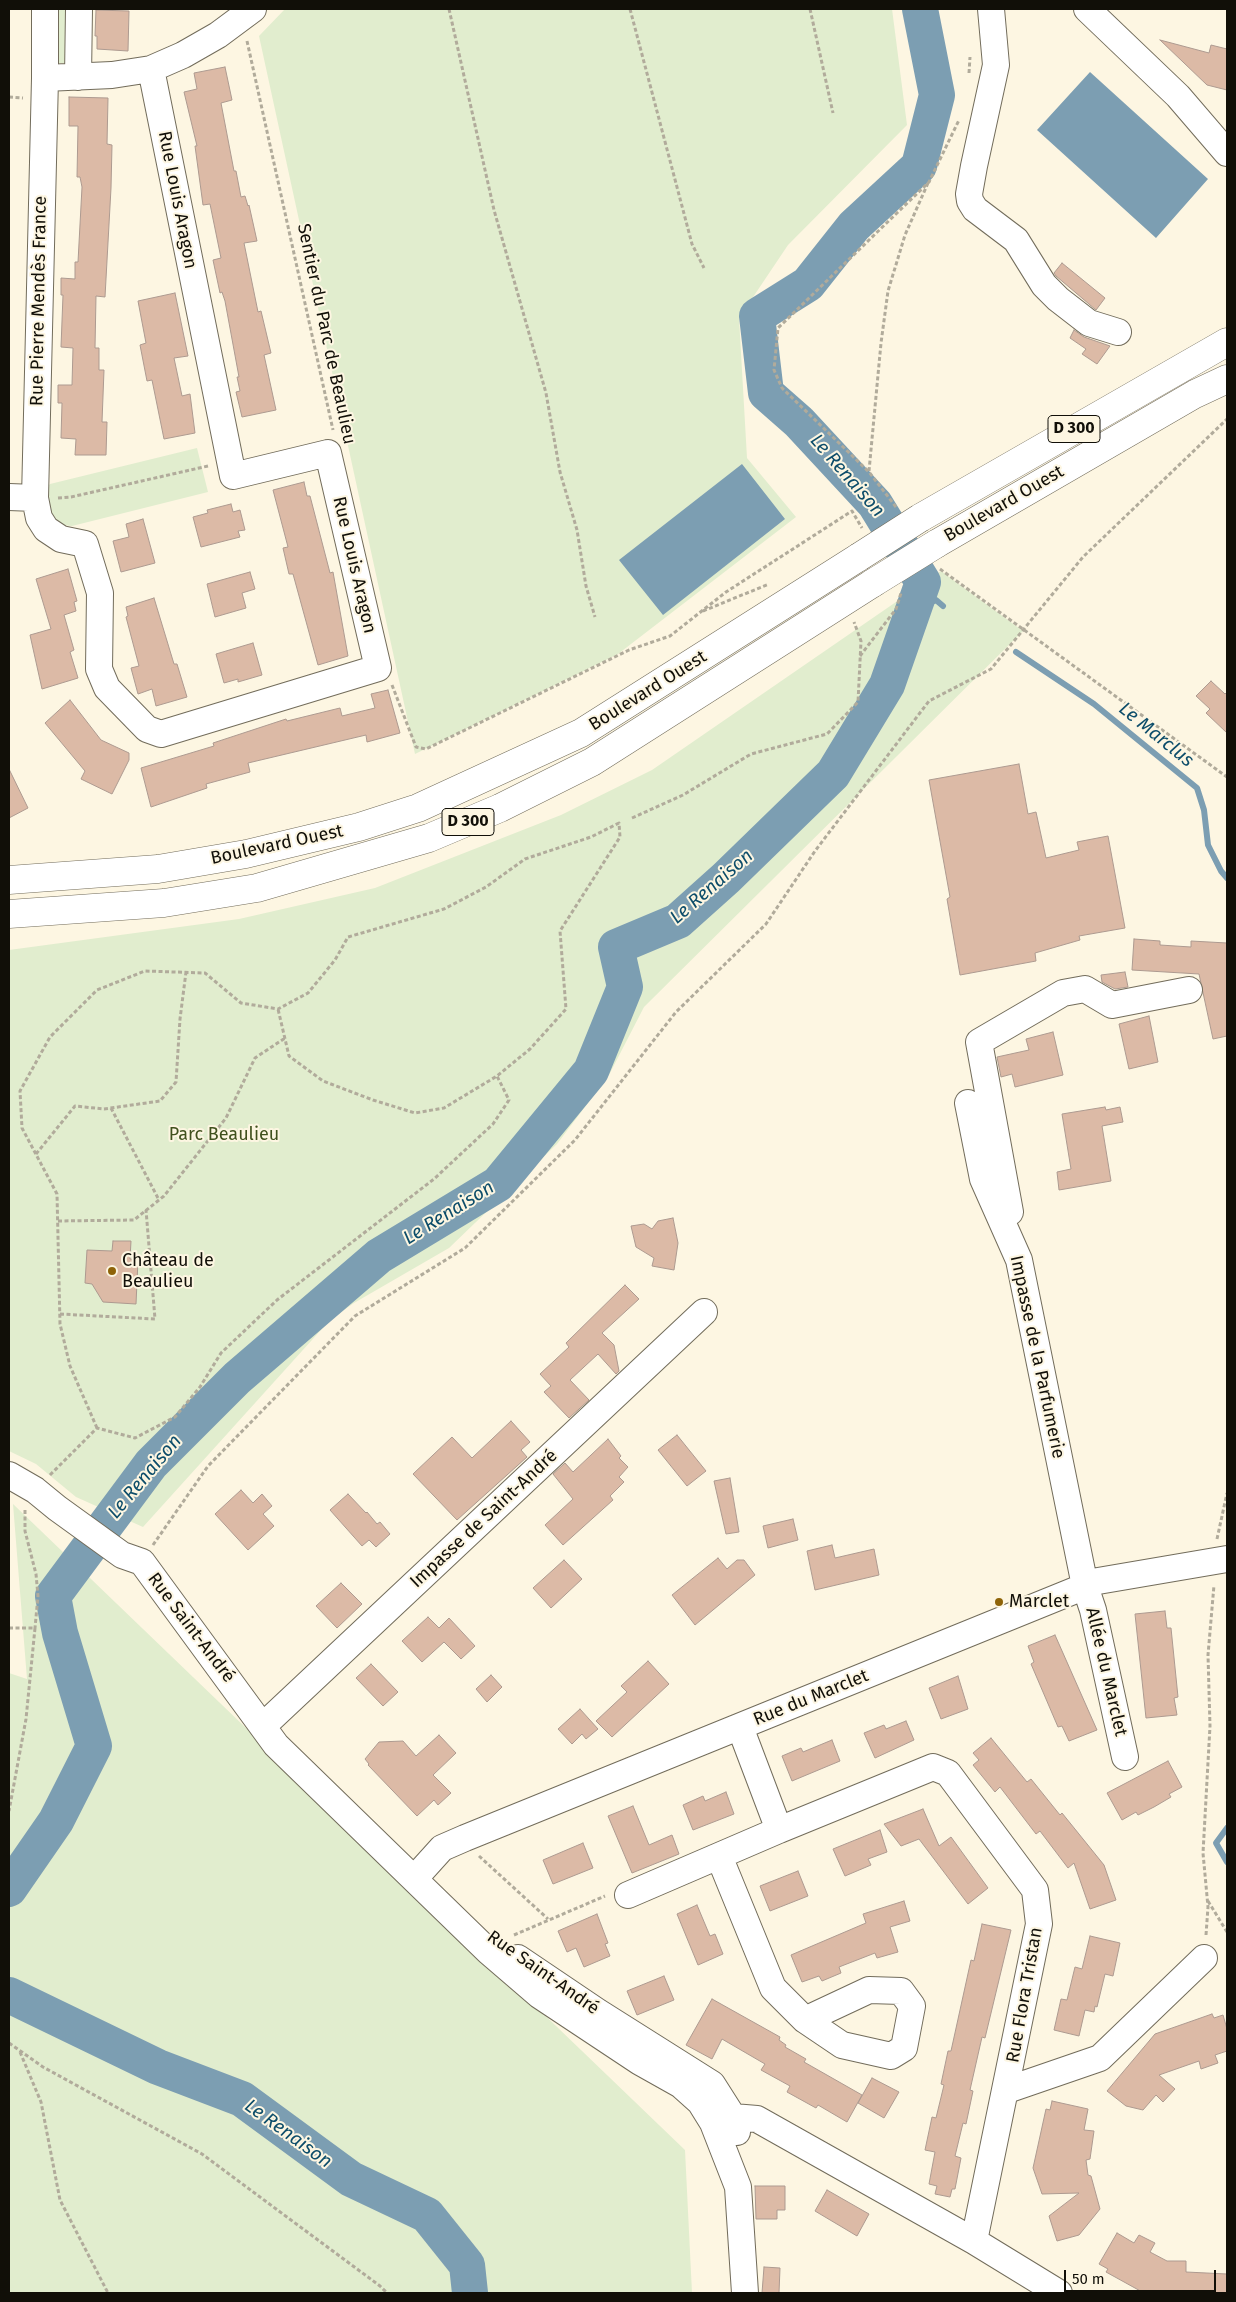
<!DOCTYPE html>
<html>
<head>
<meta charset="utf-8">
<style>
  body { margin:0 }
  #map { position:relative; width:1236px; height:2302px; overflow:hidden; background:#fdf6e2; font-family:"Fira Sans",sans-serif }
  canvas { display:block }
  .frame { position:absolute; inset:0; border:10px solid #110f08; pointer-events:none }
  .scale { position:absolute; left:1064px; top:2270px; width:152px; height:22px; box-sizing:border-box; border:2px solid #110f08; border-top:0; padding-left:6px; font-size:15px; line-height:18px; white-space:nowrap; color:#110f08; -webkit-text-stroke:4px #fdf6e2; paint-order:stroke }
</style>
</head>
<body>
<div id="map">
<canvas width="1236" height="2302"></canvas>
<div class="frame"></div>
<div class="scale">50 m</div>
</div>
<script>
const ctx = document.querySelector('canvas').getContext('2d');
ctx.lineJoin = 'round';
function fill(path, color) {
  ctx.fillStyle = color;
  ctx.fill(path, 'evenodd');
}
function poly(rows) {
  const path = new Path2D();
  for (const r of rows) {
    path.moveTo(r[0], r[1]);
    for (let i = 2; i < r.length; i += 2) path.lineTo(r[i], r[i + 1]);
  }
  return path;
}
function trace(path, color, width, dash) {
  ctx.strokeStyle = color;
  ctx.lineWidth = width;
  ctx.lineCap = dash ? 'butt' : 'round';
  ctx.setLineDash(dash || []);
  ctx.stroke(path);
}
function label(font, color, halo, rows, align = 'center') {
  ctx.font = font + ' "Fira Sans",sans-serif';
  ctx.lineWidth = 4;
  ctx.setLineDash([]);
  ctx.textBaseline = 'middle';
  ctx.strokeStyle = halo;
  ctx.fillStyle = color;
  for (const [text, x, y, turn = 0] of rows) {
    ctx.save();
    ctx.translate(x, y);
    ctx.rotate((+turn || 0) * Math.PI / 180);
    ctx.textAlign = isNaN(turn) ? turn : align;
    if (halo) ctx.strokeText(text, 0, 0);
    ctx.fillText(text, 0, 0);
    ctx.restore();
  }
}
const green = poly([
  [52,9,71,9,70,63,51,63],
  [285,9,892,9,907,125,788,245,739,318,747,458,796,517,618,654,415,754,259,36],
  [197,448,208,492,72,526,58,525,50,519,43,492,50,484],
  [941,571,1023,631,644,1007,609,1075,557,1144,449,1248,354,1303,330,1320,143,1527,76,1497,36,1464,9,1451,9,950,239,919,375,888,561,815,652,770],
  [13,1504,685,2150,692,2293,9,2293,9,1673,27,1679]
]);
const water = poly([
  [1090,72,1208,179,1156,238,1037,130],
  [742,464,785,519,663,615,619,560]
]);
const stream = poly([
  [914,610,936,600,943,606],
  [1016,652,1094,704,1197,788,1204,810,1208,845,1221,871,1227,878],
  [1227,1828,1216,1843,1227,1862]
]);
const river = poly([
  [9,1889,56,1821,94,1746,60,1633,53,1596,151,1464,237,1378,379,1256,498,1184,591,1071,625,987,616,947,678,921,726,878,833,774,887,685,923,582,875,504,799,422,766,393,757,316,808,284,854,226,919,166,937,95,920,9],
  [9,1995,158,2067,242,2099,351,2179,427,2215,467,2265,470,2293]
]);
const building = poly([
  [96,10,129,11,128,51,97,49,97,36,95,36,96,10],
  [1160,40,1209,53,1211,45,1227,49,1227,90,1207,85,1160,40],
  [225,67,232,100,221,103,234,171,236,171,241,197,245,196,248,206,249,205,257,241,244,243,258,312,261,311,271,353,264,355,276,410,242,417,236,392,240,391,237,377,239,377,225,301,222,292,220,293,213,260,221,258,210,204,203,205,195,146,197,146,184,92,197,89,194,73,225,67],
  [69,97,108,98,107,144,112,145,111,188,105,297,96,296,95,348,99,348,99,370,104,370,102,422,107,422,106,455,75,455,76,439,61,438,62,403,58,403,58,385,72,385,73,348,61,347,63,295,61,295,61,278,75,279,75,262,78,262,82,187,80,177,77,177,78,126,69,126,69,97],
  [1062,263,1105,298,1096,310,1056,276,1054,273,1062,263],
  [175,293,188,356,174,358,182,396,190,394,195,433,164,439,152,380,147,381,140,345,146,343,138,301,175,293],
  [1074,330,1084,337,1110,346,1097,364,1082,354,1086,349,1070,338,1074,330],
  [304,482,307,496,310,496,330,573,333,572,348,656,318,665,293,574,289,574,283,548,288,547,273,490,304,482],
  [231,504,233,512,240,510,245,530,238,531,240,537,201,547,193,517,208,513,207,510,231,504],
  [143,519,155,563,121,572,113,541,129,537,126,524,143,519],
  [68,569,77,601,74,602,76,611,64,615,74,650,70,652,78,678,42,689,30,635,51,629,36,579,68,569],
  [250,572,255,589,242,593,246,608,215,617,207,584,250,572],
  [154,598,174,664,177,664,187,697,156,706,152,689,138,694,131,668,139,666,126,617,128,616,126,607,154,598],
  [253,643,262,675,238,682,238,679,224,683,216,654,253,643],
  [1211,681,1225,694,1227,692,1227,733,1206,713,1210,709,1196,696,1211,681],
  [388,690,400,733,367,742,366,735,248,763,250,772,206,784,207,788,151,807,141,768,214,746,213,743,286,719,287,721,340,708,342,716,375,708,371,694,388,690],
  [70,700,101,740,129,753,129,760,112,794,81,779,85,771,45,723,70,700],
  [1019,764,1028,814,1036,812,1046,858,1079,850,1077,842,1108,836,1125,928,1079,936,1080,940,1035,953,1036,961,960,975,947,899,950,897,929,780,1019,764],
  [9,769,28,808,9,818,9,769],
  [1134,939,1160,941,1160,945,1191,947,1191,941,1227,943,1227,1036,1213,1039,1199,974,1132,970,1134,939],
  [1125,972,1128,987,1115,989,1102,982,1101,975,1125,972],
  [1149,1016,1158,1062,1129,1069,1119,1024,1149,1016],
  [1053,1032,1063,1075,1015,1087,1012,1074,1001,1077,997,1057,1029,1050,1026,1039,1053,1032],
  [1105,1107,1106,1110,1120,1107,1123,1122,1102,1126,1111,1181,1059,1190,1057,1172,1071,1169,1062,1114,1105,1107],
  [673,1218,678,1243,674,1270,652,1266,654,1258,636,1247,631,1226,644,1224,652,1229,658,1221,673,1218],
  [113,1241,131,1241,130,1259,138,1260,136,1304,103,1302,92,1284,85,1283,87,1250,112,1251,113,1241],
  [625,1285,639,1299,602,1333,614,1345,619,1371,616,1374,598,1354,570,1380,589,1400,569,1418,544,1392,551,1386,540,1374,569,1347,566,1343,625,1285],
  [511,1421,530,1442,521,1450,527,1457,457,1520,413,1474,452,1437,472,1458,511,1421],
  [677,1435,706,1471,687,1486,658,1450,677,1435],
  [608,1439,621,1456,619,1458,628,1467,619,1477,624,1482,610,1496,613,1500,563,1545,545,1525,573,1499,553,1474,565,1463,573,1472,608,1439],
  [730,1478,739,1532,726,1534,714,1481,730,1478],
  [241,1490,253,1503,262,1494,272,1506,263,1514,274,1526,248,1550,215,1514,241,1490],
  [348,1494,366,1513,367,1512,377,1524,380,1522,390,1534,376,1547,369,1540,362,1546,330,1510,348,1494],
  [793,1519,798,1540,768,1548,763,1526,793,1519],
  [832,1545,835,1558,874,1549,879,1575,815,1590,807,1551,832,1545],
  [718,1558,727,1569,737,1560,744,1560,755,1575,695,1625,672,1595,718,1558],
  [564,1560,582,1579,551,1608,533,1588,564,1560],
  [341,1583,362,1604,337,1628,316,1606,341,1583],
  [1165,1611,1167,1628,1171,1628,1178,1697,1174,1698,1177,1715,1146,1718,1135,1614,1165,1611],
  [428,1617,439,1628,449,1618,475,1646,461,1659,444,1642,422,1662,402,1641,428,1617],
  [1055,1635,1097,1730,1069,1741,1062,1726,1058,1727,1031,1664,1034,1662,1028,1646,1055,1635],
  [648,1661,669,1684,612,1737,596,1721,627,1692,621,1686,648,1661],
  [371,1664,398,1692,383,1706,356,1678,371,1664],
  [491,1675,502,1687,487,1702,476,1689,491,1675],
  [958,1676,968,1709,941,1719,929,1688,958,1676],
  [580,1709,598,1729,586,1739,582,1734,572,1744,558,1729,580,1709],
  [906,1721,914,1740,875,1758,864,1733,884,1725,886,1729,906,1721],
  [439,1735,456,1753,433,1775,451,1793,438,1805,434,1800,417,1816,368,1765,369,1764,365,1759,379,1742,403,1741,416,1756,439,1735],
  [991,1738,1027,1782,1031,1779,1060,1815,1062,1813,1104,1865,1116,1900,1090,1909,1074,1863,1068,1868,1040,1831,1036,1834,1000,1787,995,1792,973,1765,979,1760,973,1753,991,1738],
  [832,1740,840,1761,792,1781,782,1756,801,1748,803,1752,832,1740],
  [1168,1761,1182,1787,1169,1794,1171,1797,1154,1807,1138,1815,1136,1812,1122,1820,1107,1793,1168,1761],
  [726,1792,734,1814,693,1830,683,1805,703,1796,705,1801,726,1792],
  [633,1806,649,1845,672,1835,679,1854,632,1873,608,1816,633,1806],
  [923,1809,939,1846,951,1837,988,1888,968,1904,919,1839,901,1846,884,1824,923,1809],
  [880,1830,887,1852,868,1859,871,1865,845,1876,833,1849,880,1830],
  [583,1843,593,1868,553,1884,543,1860,583,1843],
  [798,1871,808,1896,770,1911,760,1886,798,1871],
  [904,1901,910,1921,890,1927,898,1952,877,1958,875,1953,839,1967,841,1973,822,1981,819,1976,802,1982,791,1955,866,1923,863,1914,904,1901],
  [697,1905,710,1936,715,1934,723,1954,698,1965,677,1914,697,1905],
  [597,1914,608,1943,605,1944,610,1956,584,1967,576,1948,567,1952,558,1931,597,1914],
  [982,1924,1011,1930,985,2038,982,2037,970,2090,973,2091,966,2124,963,2123,955,2156,961,2158,955,2189,952,2189,950,2197,935,2194,937,2186,929,2184,935,2152,925,2150,932,2117,936,2118,944,2085,941,2084,948,2051,951,2051,971,1960,974,1961,982,1924],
  [1090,1936,1120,1943,1113,1976,1105,1974,1097,2007,1095,2006,1094,2012,1085,2010,1079,2036,1054,2030,1061,1999,1067,2000,1075,1967,1082,1969,1090,1936],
  [664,1976,674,2000,637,2015,627,1991,664,1976],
  [712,1999,780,2037,779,2040,786,2045,785,2047,806,2059,804,2062,862,2095,847,2122,818,2105,816,2108,787,2092,790,2086,761,2070,765,2064,722,2039,712,2059,686,2045,712,1999],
  [1212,2014,1214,2018,1223,2015,1227,2029,1227,2051,1215,2055,1218,2063,1201,2069,1199,2061,1159,2075,1175,2089,1163,2102,1156,2095,1143,2110,1126,2106,1107,2091,1155,2034,1212,2014],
  [872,2078,899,2092,884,2118,858,2103,872,2078],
  [1052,2101,1088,2109,1084,2130,1094,2131,1090,2159,1086,2160,1088,2175,1091,2176,1100,2209,1079,2235,1057,2241,1049,2216,1079,2193,1042,2194,1033,2168,1046,2109,1050,2110,1052,2101],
  [755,2186,785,2186,785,2210,777,2210,777,2219,756,2219,755,2186],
  [827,2190,869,2214,857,2236,815,2211,827,2190],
  [1117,2233,1134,2243,1139,2235,1155,2243,1150,2252,1167,2261,1186,2261,1186,2272,1227,2274,1227,2293,1144,2293,1106,2272,1108,2269,1099,2264,1117,2233],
  [764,2267,780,2268,779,2293,762,2293,764,2267]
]);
const path = poly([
  [449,9,494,210,546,393,560,472,577,530,586,586,595,617],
  [630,9,692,244,704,268],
  [810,9,833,113],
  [247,41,333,430],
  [969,73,970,57],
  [9,97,23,98],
  [869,471,881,343,888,291,905,235,928,183],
  [58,498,71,497,208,466],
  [896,507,869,472,782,388,774,370,778,328,929,182,959,120],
  [940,569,1227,777],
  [703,611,769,584],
  [860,656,896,609,901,593],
  [392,685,416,747,426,749,629,650,670,636,726,592,852,511,862,528],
  [632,818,683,795,751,754,827,734,858,702,861,641,854,622],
  [111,1108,159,1200],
  [36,1154,75,1106,104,1109,160,1101,176,1082,180,1019,186,972],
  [58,1221,134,1220,164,1196,226,1118,255,1058,285,1038],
  [60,1314,155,1319,146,1210],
  [97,1428,70,1366,60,1324,57,1194,22,1128,20,1091,50,1037,97,990,145,971,205,973,241,1003,278,1009,308,993,335,960,348,937,444,909,486,887,525,859,591,837,619,823,620,837,560,931,566,1009,530,1049,497,1076,444,1108,415,1113,373,1100,323,1081,289,1056,278,1009],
  [50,1475,97,1428,135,1438,175,1417,200,1387,221,1353,277,1300,434,1179,493,1124,509,1100,497,1076],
  [25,1510,25,1531,36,1574,38,1596,35,1628],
  [1217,1539,1227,1493],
  [153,1545,208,1466,355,1316,465,1248,575,1140,676,1012,766,924,815,851,929,701,991,669,1083,557,1227,419],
  [9,1628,35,1628,26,1719,9,1811],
  [479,1856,548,1919],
  [1208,1901,1227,1932],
  [514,1935,605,1896],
  [1206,1935,1208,1907,1203,1853,1210,1726,1208,1655,1214,1585],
  [9,2043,43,2067,202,2154,380,2286,387,2293],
  [20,2052,41,2102,60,2200,108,2293]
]);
const minor = poly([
  [991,9,996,65,974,166,969,194,970,201,975,209,1016,240,1044,285,1058,299,1089,323,1118,332],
  [1087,9,1178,96,1227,153],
  [78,77,79,9],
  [45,78,45,9],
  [9,497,35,498,45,78,112,75,151,69,183,55,218,35,253,9],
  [35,498,39,518,46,529,61,539,85,544,100,593,99,669,107,688,147,729,161,734,378,668,328,453,233,476,151,69],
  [968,1103,983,1179,1019,1260,1085,1586,1093,1610,1125,1757],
  [1010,1212,979,1042,1063,993,1085,989,1112,1005,1189,990],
  [9,1475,35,1490,57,1508,122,1555,142,1562,276,1745,489,1952,539,1995,640,2062,681,2085,700,2102,713,2123,738,2187,745,2293],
  [263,1726,704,1312],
  [719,1856,773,1988,805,2020,842,2045,891,2056,904,2048,912,2006,901,1991,869,1990,805,2020],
  [414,1879,442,1848,465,1838,1098,1581,1227,1559],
  [628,1895,779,1830],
  [518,1958,598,2012,712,2084,733,2117,737,2132],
  [1007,2090,1100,2058,1204,1958],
  [713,2123,733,2117,757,2119,974,2241,1039,1924,1035,1890,948,1773,933,1767,779,1830,740,1727],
  [974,2241,1059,2293]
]);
const major = poly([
  [920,518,1227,342],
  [936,544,1195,394,1227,379],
  [9,880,158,869,246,854,359,827,418,808,581,733,859,557],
  [9,914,164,903,257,888,429,838,500,808,592,762,873,583]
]);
const majorBridge = poly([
  [859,557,920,518],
  [873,583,936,544]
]);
const markers = [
  [112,1271,5,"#8e6308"],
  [999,1602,5,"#8e6308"]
];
const shields = [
  [1074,429,52],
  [468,822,52]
];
const shieldNames = [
  ["D 300",1074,429],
  ["D 300",468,822]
];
const streetNames = [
  ["Rue Louis Aragon",177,200,79],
  ["Rue Pierre Mendès France",39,301,-89],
  ["Sentier du Parc de Beaulieu",326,334,78],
  ["Boulevard Ouest",1004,504,-30],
  ["Rue Louis Aragon",354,565,77],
  ["Boulevard Ouest",648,691,-32],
  ["Boulevard Ouest",277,845,-12],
  ["Impasse de la Parfumerie",1037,1357,78],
  ["Impasse de Saint-André",484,1519,-43],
  ["Rue Saint-André",191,1628,53],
  ["Allée du Marclet",1106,1672,77],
  ["Rue du Marclet",811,1698,-22],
  ["Rue Saint-André",543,1973,35],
  ["Rue Flora Tristan",1025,1995,-80]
];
const parkNames = [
  ["Parc Beaulieu",224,1135]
];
const poiNames = [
  ["Château de",122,1261],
  ["Beaulieu",122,1282],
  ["Marclet",1009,1602]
];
const waterNames = [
  ["Le Renaison",847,476,49],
  ["Le Marclus",1156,735,39],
  ["Le Renaison",712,887,-41],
  ["Le Renaison",449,1213,-32],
  ["Le Renaison",145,1477,-50],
  ["Le Renaison",288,2134,36]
];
fill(green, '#e1edce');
fill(water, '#7c9eb2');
trace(stream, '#7c9eb2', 6);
trace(river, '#7c9eb2', 36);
fill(building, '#dcbaa6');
trace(building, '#ad9a90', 1);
trace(minor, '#726c5b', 28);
trace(major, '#726c5b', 29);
trace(path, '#b1ab9b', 3, [4, 2.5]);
trace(minor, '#fff', 26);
trace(major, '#fff', 28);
trace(majorBridge, '#726c5b', 29, []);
trace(majorBridge, '#fff', 28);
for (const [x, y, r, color] of markers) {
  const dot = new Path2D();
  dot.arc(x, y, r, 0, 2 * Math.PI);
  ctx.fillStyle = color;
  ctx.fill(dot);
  trace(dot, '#fdf6e2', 2);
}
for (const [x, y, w] of shields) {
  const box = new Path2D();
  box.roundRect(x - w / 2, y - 13.5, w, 27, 4);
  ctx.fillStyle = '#fdf6e2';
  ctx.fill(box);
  trace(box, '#110f08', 1);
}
label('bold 16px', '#110f08', null, shieldNames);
label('18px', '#110f08', '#fdf6e2', streetNames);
label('18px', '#40511d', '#fdf6e2', parkNames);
label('18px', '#110f08', '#fdf6e2', poiNames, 'left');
label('italic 19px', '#0d4d6a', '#fdf6e2', waterNames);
</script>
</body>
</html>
